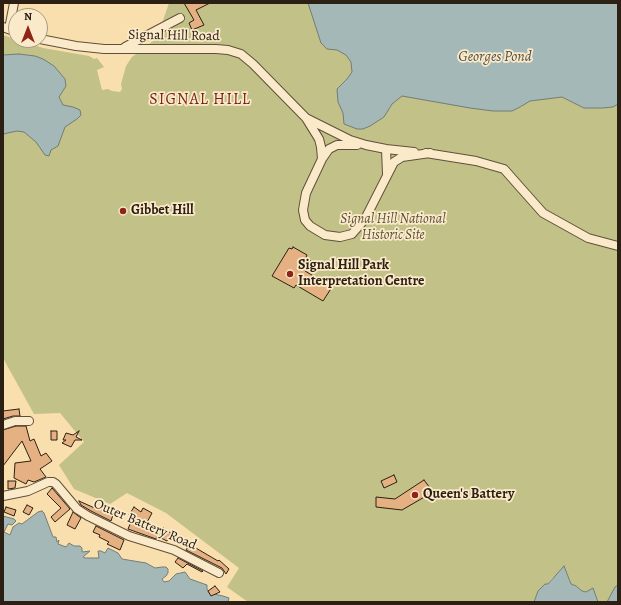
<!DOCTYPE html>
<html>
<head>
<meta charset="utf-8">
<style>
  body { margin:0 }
  #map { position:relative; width:621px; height:605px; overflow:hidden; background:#f9dfae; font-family:Alegreya,serif }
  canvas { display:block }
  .frame { position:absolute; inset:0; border:4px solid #2c2015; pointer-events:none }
  .north { position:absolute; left:8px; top:8px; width:40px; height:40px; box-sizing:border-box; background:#fbeaca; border:1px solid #a89982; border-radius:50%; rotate:0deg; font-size:11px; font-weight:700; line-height:16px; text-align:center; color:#2c2015 }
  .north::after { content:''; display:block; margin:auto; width:14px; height:18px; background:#8f2418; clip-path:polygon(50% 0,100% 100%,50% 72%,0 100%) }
</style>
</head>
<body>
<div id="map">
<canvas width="621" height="605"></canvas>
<div class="frame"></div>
<div class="north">N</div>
</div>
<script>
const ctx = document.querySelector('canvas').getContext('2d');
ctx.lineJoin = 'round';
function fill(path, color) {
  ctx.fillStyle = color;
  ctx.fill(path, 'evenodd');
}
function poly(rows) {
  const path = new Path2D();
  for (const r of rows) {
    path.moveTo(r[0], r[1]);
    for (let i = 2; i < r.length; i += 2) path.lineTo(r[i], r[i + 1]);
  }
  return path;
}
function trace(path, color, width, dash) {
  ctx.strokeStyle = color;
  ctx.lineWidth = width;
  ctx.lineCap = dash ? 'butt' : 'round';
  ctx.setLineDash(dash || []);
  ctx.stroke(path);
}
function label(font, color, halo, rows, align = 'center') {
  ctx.font = font + ' Alegreya,serif';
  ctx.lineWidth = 3.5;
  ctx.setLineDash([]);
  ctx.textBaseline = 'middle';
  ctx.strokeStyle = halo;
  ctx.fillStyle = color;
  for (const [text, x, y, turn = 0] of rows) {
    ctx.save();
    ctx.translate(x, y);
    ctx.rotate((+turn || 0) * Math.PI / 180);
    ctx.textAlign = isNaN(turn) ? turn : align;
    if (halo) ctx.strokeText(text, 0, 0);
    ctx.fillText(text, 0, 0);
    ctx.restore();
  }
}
const green = poly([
  [169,3,618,3,618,585,615,588,607,602,598,602,595,596,586,592,582,591,576,586,571,584,567,573,552,578,548,584,545,584,538,591,534,602,248,602,227,587,239,568,166,513,127,493,110,504,74,489,59,465,84,442,60,413,34,414,3,358,3,35,43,48,89,56,94,59,97,58,104,67,97,70,102,90,108,89,112,91,120,92,122,89,121,84,126,66,132,57,157,38]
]);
const water = poly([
  [308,3,618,3,618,104,613,107,602,108,584,108,562,97,530,101,520,107,512,111,493,111,470,108,402,96,392,104,384,117,370,126,363,129,357,129,344,124,343,113,338,102,337,89,347,79,352,72,351,62,346,55,337,50,327,49,321,43,308,3],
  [19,54,35,56,43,59,54,66,65,79,66,86,59,97,63,105,73,107,80,110,81,115,77,119,65,127,58,146,51,150,49,156,45,155,36,142,24,132,17,131,3,134,3,55,19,54],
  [42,511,44,513,53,537,56,537,57,542,59,540,58,544,66,547,69,543,74,546,80,546,82,548,82,552,90,551,83,557,85,558,99,558,98,551,101,551,105,553,108,548,118,553,122,559,146,563,155,568,162,567,166,567,168,569,168,573,166,576,162,579,164,582,169,581,176,574,185,572,190,579,207,585,207,589,209,593,223,596,229,598,228,602,3,602,3,516,14,519,16,521,12,525,8,524,4,532,10,535,13,527,19,523,22,524,38,512,42,511],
  [564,566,571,584,576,586,582,591,586,592,593,588,598,602,534,602,538,591,545,584,548,584,564,566],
  [618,585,618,602,607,602,615,587,618,585]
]);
const building = poly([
  [184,3,210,3,196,10,204,25,192,30,189,23,194,20,184,3],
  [293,247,307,255,306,257,311,261,305,271,332,287,323,301,296,285,294,288,272,276,289,248,292,249,293,247],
  [19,409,20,416,13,416,3,419,3,411,19,409],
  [16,426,26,426,30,441,34,439,41,456,46,453,52,461,40,469,46,477,34,482,28,480,26,484,14,478,15,463,31,461,22,441,3,466,3,430,16,426],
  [51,431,57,431,57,440,51,440,51,431],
  [79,431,76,437,82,440,75,440,71,447,62,443,66,440,63,440,66,433,73,435,79,431],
  [394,475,397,482,384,488,381,481,394,475],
  [424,480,433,492,402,510,376,507,376,497,395,499,424,480],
  [8,481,16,481,15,488,8,489,8,481],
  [52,488,70,509,55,522,51,517,61,508,47,494,52,488],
  [79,501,99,510,100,508,113,515,111,521,91,511,81,505,79,501],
  [27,505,33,508,29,515,23,512,27,505],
  [6,507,16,510,14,516,4,512,6,507],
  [134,507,141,512,143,508,152,513,144,528,158,534,156,539,128,529,133,517,129,515,134,507],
  [73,512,81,518,75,529,67,525,73,512],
  [96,526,124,540,120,550,107,544,109,542,99,537,100,535,93,532,96,526],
  [163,528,171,533,167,541,159,537,163,528],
  [189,544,218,561,219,560,229,569,226,574,222,568,186,550,189,544],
  [178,558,203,571,202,572,187,564,183,568,175,562,178,558],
  [215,586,220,592,211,596,208,591,215,586]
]);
const minor = poly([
  [3,27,16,32],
  [9,29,14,3],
  [40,39,76,46,104,49,216,49,228,50,241,54,253,64,306,118,319,139,321,147,322,159,306,193,303,210,305,220,310,226,325,235,340,237,352,234,365,219,394,162,402,157,430,153],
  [125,47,180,18],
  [306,118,350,140,366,145,386,149,414,152],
  [386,149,387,174],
  [426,153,476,161,504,169,519,186,543,213,588,238,618,246],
  [322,159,329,149,337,145,357,145],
  [3,425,15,421,29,421],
  [3,496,28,491,48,482,53,482,56,484,77,509,88,516,129,536,174,550,219,573]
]);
const markers = [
  [123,211,4,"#8f2418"],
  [290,274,4,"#8f2418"],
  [415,495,4,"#8f2418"]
];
const streetNames = [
  ["Signal Hill Road",174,36,1],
  ["Outer Battery Road",145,525,23]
];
const poiNames = [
  ["Gibbet Hill",131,211],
  ["Signal Hill Park",298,266],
  ["Interpretation Centre",298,282],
  ["Queen's Battery",423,495]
];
const parkNames = [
  ["Signal Hill National",393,220],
  ["Historic Site",393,236]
];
const waterNames = [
  ["Georges Pond",495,57]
];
const quarterNames = [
  ["SIGNAL HILL",200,100]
];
fill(green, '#c2c187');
fill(water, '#a4b9b7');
trace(water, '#747c76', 1);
fill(building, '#e6b182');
trace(building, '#2c2015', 1);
trace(minor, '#5f503b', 10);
trace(minor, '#fbeaca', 8);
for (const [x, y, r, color] of markers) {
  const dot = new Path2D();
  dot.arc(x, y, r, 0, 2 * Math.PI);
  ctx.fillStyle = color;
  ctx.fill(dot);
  trace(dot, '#fbeaca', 1.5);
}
label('14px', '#2c2015', '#fbeaca', streetNames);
label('bold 14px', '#2c2015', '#fbeaca', poiNames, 'left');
label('italic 14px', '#595037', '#fbeaca', parkNames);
label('italic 15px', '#504e46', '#fbeaca', waterNames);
ctx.letterSpacing = '1px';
label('16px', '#7a1f14', '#fbeaca', quarterNames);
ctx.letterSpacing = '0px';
</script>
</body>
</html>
